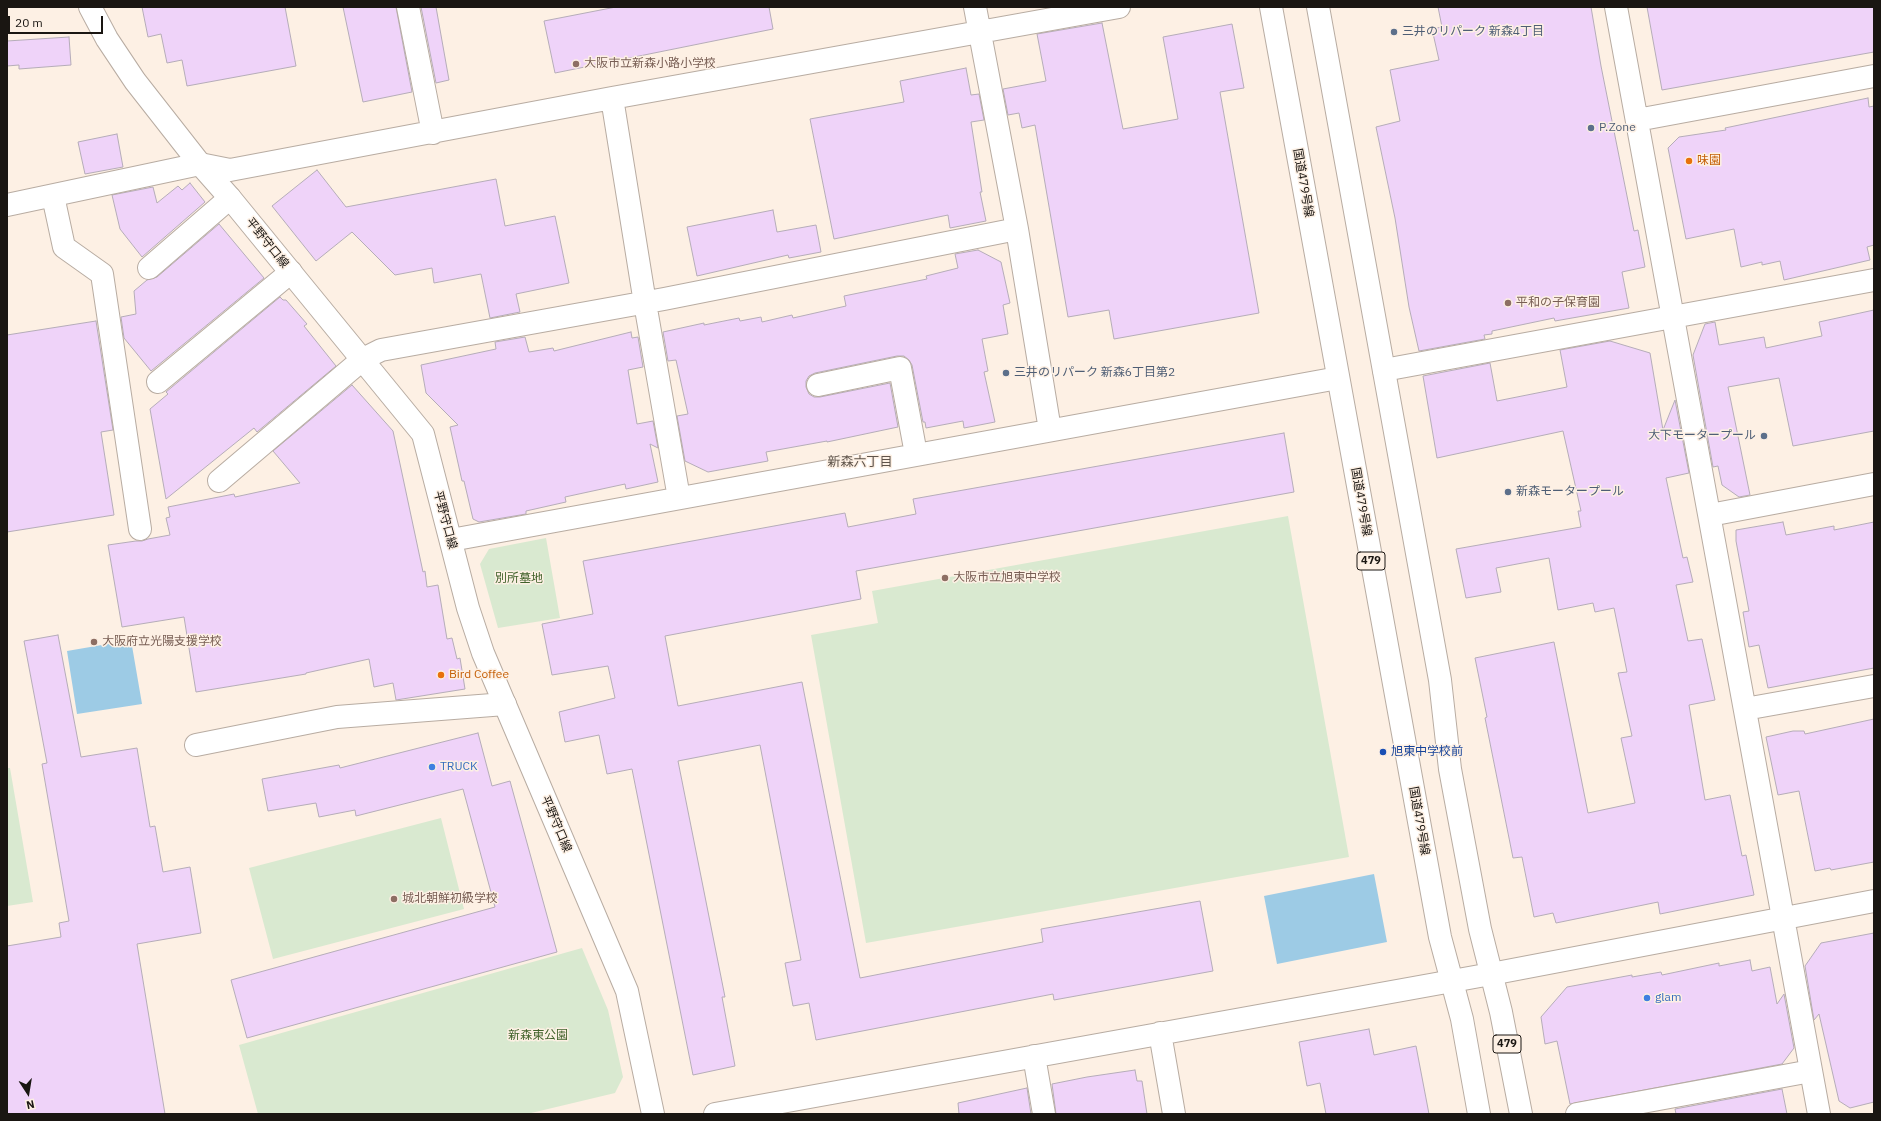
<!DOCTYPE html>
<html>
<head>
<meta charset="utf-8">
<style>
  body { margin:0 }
  #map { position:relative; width:1881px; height:1121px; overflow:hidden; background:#fdf0e4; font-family:"IBM Plex Sans",sans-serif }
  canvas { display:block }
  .frame { position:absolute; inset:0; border:8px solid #1a1612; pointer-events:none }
  .north { position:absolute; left:8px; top:1073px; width:40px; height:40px; -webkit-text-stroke:3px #fdf0e4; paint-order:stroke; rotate:168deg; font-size:11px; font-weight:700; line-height:16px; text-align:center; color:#1a1612 }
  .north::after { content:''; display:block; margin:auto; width:14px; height:18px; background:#1a1612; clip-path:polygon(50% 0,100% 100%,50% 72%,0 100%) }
  .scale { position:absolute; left:8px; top:16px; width:95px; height:18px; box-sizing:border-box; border:2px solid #1a1612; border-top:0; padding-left:5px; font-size:12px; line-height:14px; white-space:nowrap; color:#1a1612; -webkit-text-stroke:3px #fdf0e4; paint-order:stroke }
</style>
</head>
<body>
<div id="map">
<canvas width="1881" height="1121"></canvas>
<div class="frame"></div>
<div class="north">N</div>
<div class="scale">20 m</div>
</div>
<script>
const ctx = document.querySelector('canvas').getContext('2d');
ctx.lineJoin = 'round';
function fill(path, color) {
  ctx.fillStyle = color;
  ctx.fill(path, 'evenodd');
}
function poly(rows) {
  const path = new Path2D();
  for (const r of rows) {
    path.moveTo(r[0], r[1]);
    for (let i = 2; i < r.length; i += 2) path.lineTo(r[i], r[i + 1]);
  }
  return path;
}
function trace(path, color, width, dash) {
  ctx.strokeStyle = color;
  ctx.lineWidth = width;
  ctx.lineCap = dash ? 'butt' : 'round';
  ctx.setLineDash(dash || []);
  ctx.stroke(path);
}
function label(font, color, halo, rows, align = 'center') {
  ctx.font = font + ' "IBM Plex Sans","Noto Sans JP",sans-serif';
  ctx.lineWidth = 3;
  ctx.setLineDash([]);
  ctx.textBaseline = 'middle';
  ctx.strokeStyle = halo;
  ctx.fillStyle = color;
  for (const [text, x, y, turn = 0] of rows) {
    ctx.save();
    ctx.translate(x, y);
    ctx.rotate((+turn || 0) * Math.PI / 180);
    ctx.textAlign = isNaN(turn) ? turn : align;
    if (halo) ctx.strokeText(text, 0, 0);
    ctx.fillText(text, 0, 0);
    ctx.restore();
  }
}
const green = poly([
  [1288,516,1349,857,866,943,811,635,878,623,872,591],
  [546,538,560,618,498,628,480,564,489,549],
  [7,768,10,768,33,902,7,906],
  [441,818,464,909,273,959,249,868],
  [582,948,608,1010,623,1077,615,1093,527,1114,258,1114,239,1045]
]);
const water = poly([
  [131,640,142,704,77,714,67,651],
  [1374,874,1387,942,1277,964,1264,896]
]);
const building = poly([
  [142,7,285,7,296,66,187,86,182,60,167,63,161,34,148,37,142,7],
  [343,7,396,7,412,92,363,102,343,7],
  [421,7,436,7,449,80,436,83,421,7],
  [616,7,769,7,773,29,555,73,544,21,616,7],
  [1438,7,1591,7,1601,66,1634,231,1638,230,1645,267,1622,272,1629,308,1555,321,1554,318,1492,331,1492,334,1484,335,1485,339,1419,351,1409,307,1395,218,1376,127,1400,121,1390,70,1439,60,1432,29,1442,27,1438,7],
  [1647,7,1874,7,1874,52,1662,90,1647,7],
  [1102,23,1123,129,1178,119,1163,37,1232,24,1244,88,1220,92,1259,313,1114,339,1109,310,1068,317,1035,125,1022,128,1019,113,1008,115,1003,89,1046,81,1037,34,1102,23],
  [69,37,71,65,19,69,19,65,7,66,7,41,69,37],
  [966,68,971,95,979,94,984,120,971,122,982,192,980,192,986,221,950,228,948,215,834,239,810,119,904,102,900,81,966,68],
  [1868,98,1869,107,1874,106,1874,245,1867,247,1870,260,1784,280,1780,261,1762,265,1762,262,1741,267,1734,229,1686,239,1668,148,1679,137,1726,130,1725,128,1868,98],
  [117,134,123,167,85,174,78,142,117,134],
  [317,170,346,207,496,179,505,226,555,216,569,283,516,294,520,312,490,318,481,274,434,283,432,268,395,275,352,232,316,261,272,206,317,170],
  [190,183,205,202,142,257,120,229,112,195,153,187,157,203,178,186,182,190,190,183],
  [773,210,777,232,816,225,821,252,789,258,788,255,697,276,687,227,773,210],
  [219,224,264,278,151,371,124,338,121,317,136,314,134,291,147,280,157,277,219,224],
  [978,250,1001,262,1010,303,1003,305,1008,334,982,339,988,371,984,372,995,422,964,428,963,421,926,428,925,422,923,422,912,365,909,360,904,356,897,356,815,373,809,376,806,381,806,387,809,394,814,397,820,397,890,383,898,427,827,442,827,441,766,452,768,461,708,472,685,461,677,416,688,414,676,360,668,361,663,332,704,323,704,325,739,318,740,321,761,317,762,322,792,315,793,318,846,306,844,296,927,279,926,276,958,268,955,254,978,250],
  [280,297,283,300,286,300,307,324,304,326,336,366,257,432,254,428,166,499,150,409,168,394,166,392,280,297],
  [1874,310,1874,431,1793,446,1779,378,1728,387,1750,495,1739,497,1722,485,1718,466,1713,467,1693,355,1705,324,1715,322,1719,345,1764,337,1766,348,1822,336,1819,322,1874,310],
  [96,321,113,430,101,432,114,515,7,532,7,335,96,321],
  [631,332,632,338,638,337,643,367,628,370,637,424,653,421,658,448,650,444,658,482,626,489,625,484,565,497,566,502,526,511,526,514,479,522,473,519,464,481,462,481,450,427,458,425,426,393,421,365,496,349,495,342,525,337,529,352,553,348,554,351,631,332],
  [1610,341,1650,353,1663,430,1675,400,1689,473,1666,478,1683,558,1687,557,1693,582,1676,585,1688,641,1702,639,1715,700,1689,705,1705,800,1730,795,1742,856,1746,855,1754,895,1660,914,1658,902,1556,923,1553,913,1534,917,1522,857,1513,858,1485,718,1487,717,1475,658,1554,642,1588,813,1635,803,1621,738,1632,736,1618,673,1627,672,1614,608,1595,612,1593,603,1558,610,1549,558,1496,568,1501,592,1466,598,1456,549,1581,527,1578,511,1581,511,1563,431,1437,458,1423,376,1490,363,1497,401,1567,387,1560,350,1610,341],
  [352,385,393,431,423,572,425,571,427,587,438,585,447,639,452,638,457,659,460,658,465,689,396,700,393,683,374,687,369,659,306,673,306,674,196,692,184,617,122,627,108,545,136,541,142,541,148,539,170,535,166,518,170,517,168,507,234,494,235,497,300,483,273,451,352,385],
  [1284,433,1294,492,856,571,861,599,665,636,678,706,802,682,860,978,1043,942,1041,929,1200,901,1213,971,1054,1000,1053,994,816,1040,809,1003,793,1006,785,963,801,960,760,745,678,761,725,997,722,997,735,1066,693,1075,632,769,607,774,599,735,565,742,559,712,615,698,608,666,552,675,542,624,593,614,583,561,845,513,848,527,916,514,913,499,1284,433],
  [1783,522,1786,535,1834,526,1834,530,1874,522,1874,668,1768,688,1759,645,1749,647,1743,612,1749,611,1736,541,1736,530,1783,522],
  [58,635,81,757,137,748,150,827,155,826,163,872,190,867,201,933,137,944,165,1114,7,1114,7,946,61,937,59,923,69,921,42,764,47,763,24,641,58,635],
  [1874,719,1874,862,1831,870,1830,868,1815,871,1799,791,1778,795,1766,737,1793,731,1804,731,1805,734,1874,719],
  [478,733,492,786,510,781,557,952,247,1038,231,980,495,907,463,789,356,816,355,810,319,817,316,803,268,811,262,779,339,765,340,768,478,733],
  [1874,933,1874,1102,1850,1108,1839,1101,1819,1014,1814,1020,1805,966,1821,943,1874,933],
  [1750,960,1752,971,1770,967,1777,1004,1784,994,1794,1048,1782,1064,1570,1104,1557,1041,1545,1044,1541,1017,1567,987,1632,975,1632,977,1661,972,1662,975,1719,963,1719,966,1750,960],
  [1369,1029,1374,1055,1416,1046,1429,1114,1326,1114,1320,1083,1307,1086,1299,1042,1369,1029],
  [1135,1070,1137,1081,1142,1081,1147,1114,1056,1114,1052,1084,1087,1077,1135,1070],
  [1027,1088,1031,1114,959,1114,958,1103,1027,1088],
  [1782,1089,1787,1114,1676,1114,1675,1109,1782,1089]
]);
const minor = poly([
  [408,7,433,133],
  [975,7,1017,229,1050,430],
  [1616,7,1819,1114],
  [612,98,645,303,679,498],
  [1637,120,1874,76],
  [53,196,64,247,102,274,140,529],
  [7,205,200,164,230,170,612,98,1119,7],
  [149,268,230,198],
  [1384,370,1874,280],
  [158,382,291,272],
  [818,385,900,368,916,454],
  [219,481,363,359,381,350,664,299,1017,229],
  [1710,515,1874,484],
  [451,540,1338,378],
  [1745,709,1874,686],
  [196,745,337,717,505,704],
  [1160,1033,1174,1114],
  [1034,1056,1044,1114],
  [715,1114,1491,974,1874,901],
  [1577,1114,1811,1071]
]);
const major = poly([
  [90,7,107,39,135,81,200,164,230,198,423,434,468,608,483,653,627,991,653,1114]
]);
const highway = poly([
  [1271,7,1440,937,1462,1019,1479,1114],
  [1318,7,1440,680,1450,769,1480,929,1501,1012,1521,1114]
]);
const markers = [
  [1394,32,4,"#5c6f8a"],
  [576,64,4,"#8d6e63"],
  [1591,128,4,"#5c6f8a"],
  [1689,161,4,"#e8710a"],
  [1508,303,4,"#8d6e63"],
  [1006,373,4,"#5c6f8a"],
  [1764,436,4,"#5c6f8a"],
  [1508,492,4,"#5c6f8a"],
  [945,578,4,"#8d6e63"],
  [94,642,4,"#8d6e63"],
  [441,675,4,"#e8710a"],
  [1383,752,4,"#1a4fb4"],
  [432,767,4,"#3f7fe0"],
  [394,899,4,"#8d6e63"],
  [1647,998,4,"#3f7fe0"]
];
const shields = [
  [1371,561,28],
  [1507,1044,28]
];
const shieldNames = [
  ["479",1371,561],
  ["479",1507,1044]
];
const serviceNames = [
  ["三井のリパーク 新森4丁目",1402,32],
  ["P.Zone",1599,128],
  ["三井のリパーク 新森6丁目第2",1014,373],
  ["大下モータープール",1756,436,"right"],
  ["新森モータープール",1516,492]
];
const educationNames = [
  ["大阪市立新森小路小学校",584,64],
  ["平和の子保育園",1516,303],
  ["大阪市立旭東中学校",953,578],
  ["大阪府立光陽支援学校",102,642],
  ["城北朝鮮初級学校",402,899]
];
const foodNames = [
  ["味園",1697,161],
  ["Bird Coffee",449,675]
];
const streetNames = [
  ["国道479号線",1303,183,80],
  ["平野守口線",267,243,51],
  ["国道479号線",1361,502,80],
  ["平野守口線",445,520,75],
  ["国道479号線",1419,821,80],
  ["平野守口線",556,824,67]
];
const parkNames = [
  ["別所墓地",519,579],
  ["新森東公園",538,1036]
];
const transitNames = [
  ["旭東中学校前",1391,752]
];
const shopNames = [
  ["TRUCK",440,767],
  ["glam",1655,998]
];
const neighbourhoodNames = [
  ["新森六丁目",860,462]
];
fill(green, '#d9e9d0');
fill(water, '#9dcbe5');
fill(building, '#efd3f9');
trace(building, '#b5acb8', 1);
trace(minor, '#b8aca2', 24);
trace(major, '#b8aca2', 24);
trace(highway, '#b8aca2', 24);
trace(minor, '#fff', 22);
trace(major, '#fff', 22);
trace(highway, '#fff', 22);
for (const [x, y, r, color] of markers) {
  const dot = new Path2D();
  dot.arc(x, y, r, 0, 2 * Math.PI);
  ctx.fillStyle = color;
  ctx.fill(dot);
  trace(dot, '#fdf0e4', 1.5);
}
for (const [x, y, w] of shields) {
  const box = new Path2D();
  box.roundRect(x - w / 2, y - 9, w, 18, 3);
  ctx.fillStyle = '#fdf0e4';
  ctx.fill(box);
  trace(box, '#1a1612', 1);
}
label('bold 11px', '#1a1612', null, shieldNames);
label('12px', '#4e5e75', '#fdf0e4', serviceNames, 'left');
label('12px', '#785e54', '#fdf0e4', educationNames, 'left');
label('12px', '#c56008', '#fdf0e4', foodNames, 'left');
label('12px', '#1a1612', '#fdf0e4', streetNames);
label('12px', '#41622b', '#fdf0e4', parkNames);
label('12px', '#164399', '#fdf0e4', transitNames, 'left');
label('12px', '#366cbe', '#fdf0e4', shopNames, 'left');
label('13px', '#5e534a', '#fdf0e4', neighbourhoodNames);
</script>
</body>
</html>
